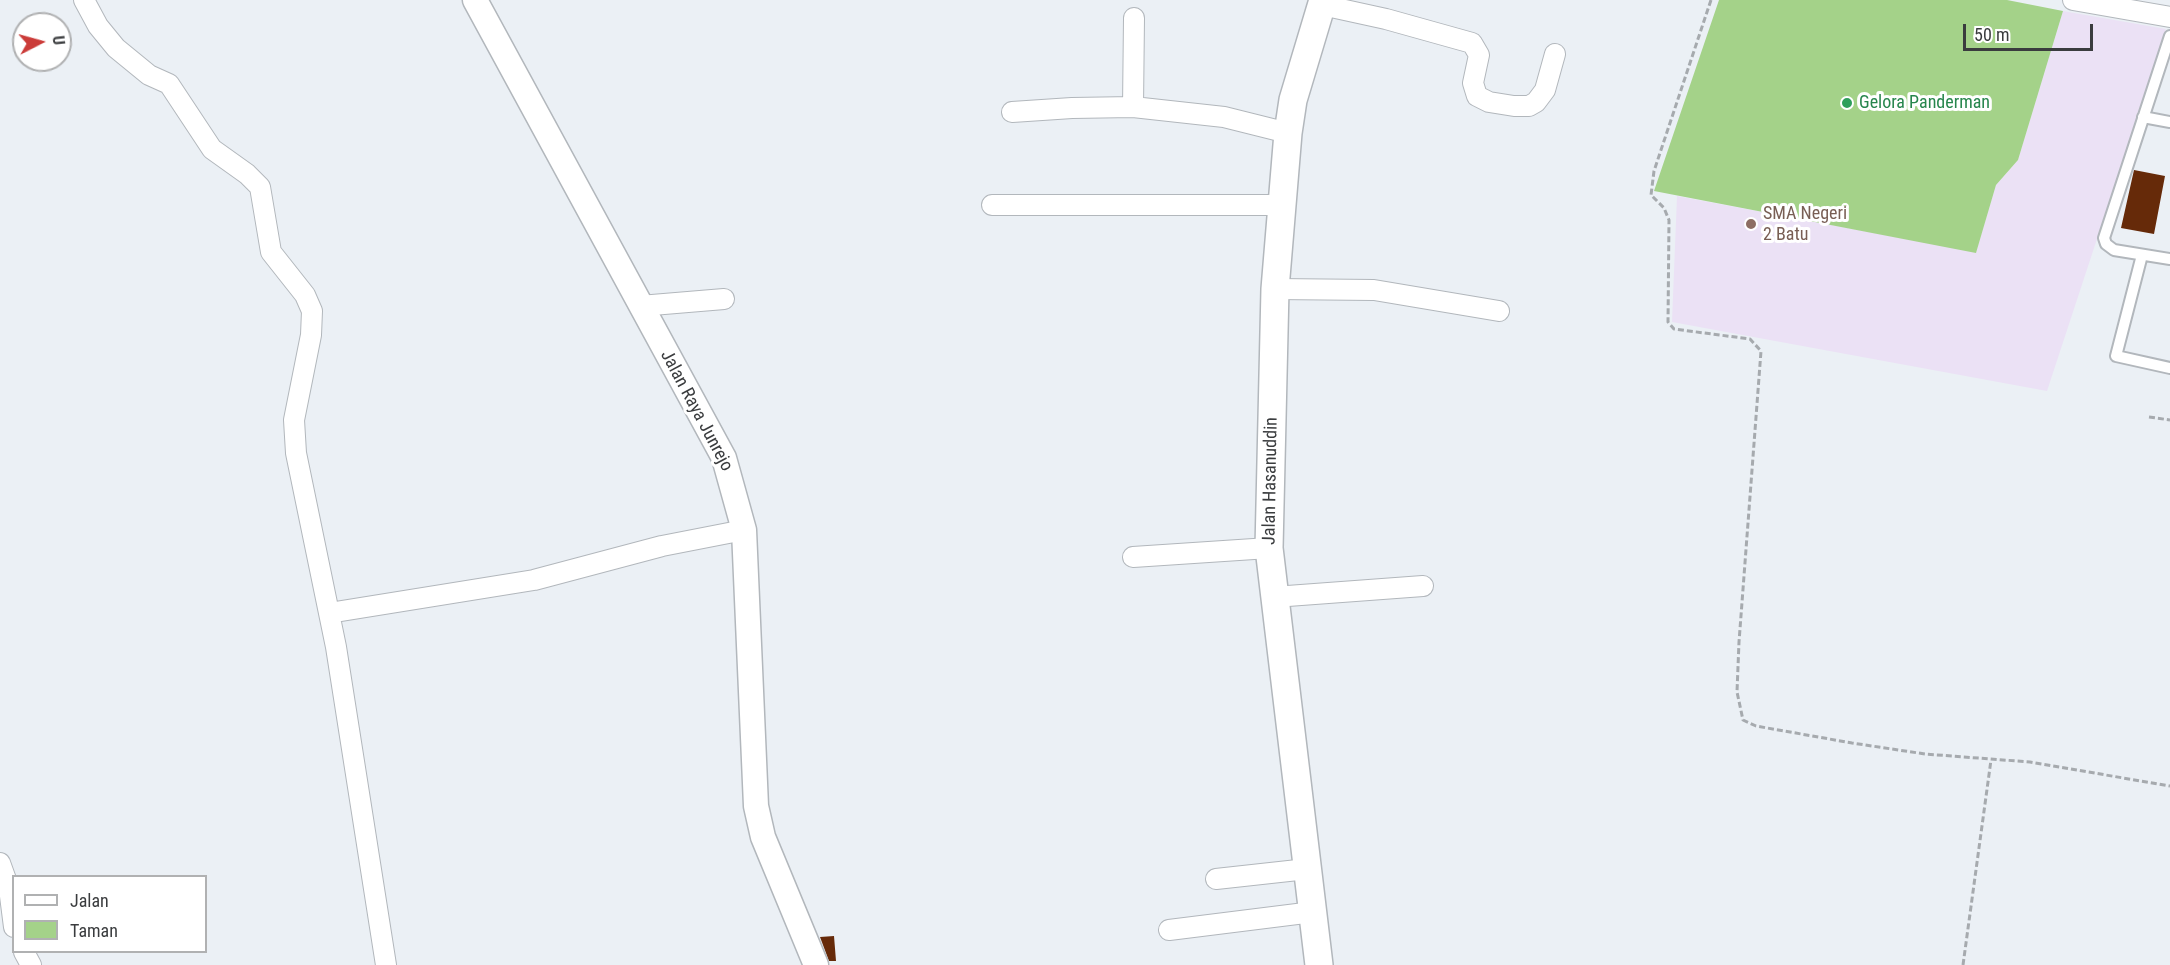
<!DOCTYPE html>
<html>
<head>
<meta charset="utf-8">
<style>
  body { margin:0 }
  #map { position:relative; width:2170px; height:965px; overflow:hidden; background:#ebf0f5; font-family:"Roboto Condensed",sans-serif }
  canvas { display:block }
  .legend { position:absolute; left:12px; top:875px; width:195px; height:78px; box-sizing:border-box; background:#fff; border:2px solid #b0b1b2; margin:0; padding:8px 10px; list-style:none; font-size:18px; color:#3a3c3e }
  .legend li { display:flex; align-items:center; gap:12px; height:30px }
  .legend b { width:30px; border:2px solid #b0b1b2 }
  .north { position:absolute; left:12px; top:12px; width:60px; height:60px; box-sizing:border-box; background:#fff; border:2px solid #b0b1b2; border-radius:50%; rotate:84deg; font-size:16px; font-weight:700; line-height:24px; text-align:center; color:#3a3c3e }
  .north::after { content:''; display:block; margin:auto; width:21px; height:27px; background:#cb3c39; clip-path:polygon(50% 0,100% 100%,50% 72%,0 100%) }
  .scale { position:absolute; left:1963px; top:24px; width:130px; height:27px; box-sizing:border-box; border:3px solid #3a3c3e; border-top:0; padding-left:8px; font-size:18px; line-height:21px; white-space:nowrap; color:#3a3c3e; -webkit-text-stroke:4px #fff; paint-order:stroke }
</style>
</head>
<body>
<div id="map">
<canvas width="2170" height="965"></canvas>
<ul class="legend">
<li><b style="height:8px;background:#fff"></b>Jalan</li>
<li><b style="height:16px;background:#a4d289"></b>Taman</li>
</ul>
<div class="north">U</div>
<div class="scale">50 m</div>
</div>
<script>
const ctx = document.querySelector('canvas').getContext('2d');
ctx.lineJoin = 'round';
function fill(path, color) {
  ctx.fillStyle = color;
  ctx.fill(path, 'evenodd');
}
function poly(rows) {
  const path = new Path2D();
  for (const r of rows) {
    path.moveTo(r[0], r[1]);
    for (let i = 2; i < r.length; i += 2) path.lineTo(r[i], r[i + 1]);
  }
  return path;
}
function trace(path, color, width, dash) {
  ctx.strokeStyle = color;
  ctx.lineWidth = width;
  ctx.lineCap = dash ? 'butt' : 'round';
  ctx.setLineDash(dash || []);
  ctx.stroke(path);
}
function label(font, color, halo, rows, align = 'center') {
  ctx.font = font + ' "Roboto Condensed",sans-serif';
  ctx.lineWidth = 6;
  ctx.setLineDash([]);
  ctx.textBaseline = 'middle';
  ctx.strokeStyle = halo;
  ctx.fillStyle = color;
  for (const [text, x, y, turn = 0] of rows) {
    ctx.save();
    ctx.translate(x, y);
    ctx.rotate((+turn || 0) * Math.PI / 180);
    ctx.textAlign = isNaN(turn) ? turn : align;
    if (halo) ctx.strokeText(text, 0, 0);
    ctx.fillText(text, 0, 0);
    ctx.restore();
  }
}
const education = poly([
  [2063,11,2166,29,2047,391,1672,322,1677,196,1976,252,1996,185,2018,160]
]);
const green = poly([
  [1719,0,2007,0,2063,11,2018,160,1996,185,1976,253,1654,191]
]);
const building = poly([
  [2134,170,2165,176,2154,234,2121,228],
  [834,936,836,961,829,961,820,937]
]);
const path = poly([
  [1711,0,1654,171,1651,195,1664,208,1669,220,1668,322,1674,329,1750,339,1761,351,1739,642,1737,692,1743,720,1756,726,1852,743,1925,754,2030,762,2170,786],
  [2149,417,2170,420],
  [1963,965,1991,760]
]);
const service = poly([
  [2170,36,2104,238,2106,244,2114,250,2170,259],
  [2143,117,2170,122],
  [2142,255,2116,356,2170,368]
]);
const minor = poly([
  [84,0,98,26,116,48,149,75,169,84,212,149,247,174,260,187,271,252,305,295,312,311,311,335,294,420,296,453,336,647,386,965],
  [2073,0,2170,17],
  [1322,5,1386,19,1472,43,1479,55,1473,83,1477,96,1489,102,1514,106,1529,106,1536,102,1545,90,1555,54],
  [1134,18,1133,107,1224,117,1288,133],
  [1012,112,1072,108,1133,107],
  [992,205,1283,205],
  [1275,289,1374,290,1499,311],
  [640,306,724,299],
  [1133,557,1269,548],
  [1274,597,1423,586],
  [329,613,534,580,662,546,744,530],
  [0,863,9,888,14,927],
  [1216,879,1307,869],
  [1169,930,1313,912],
  [24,952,31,965]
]);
const tertiary = poly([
  [475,0,724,458,744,530,756,806,763,837,816,965]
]);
const secondary = poly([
  [1319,965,1269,548,1275,289,1288,133,1293,100,1323,0]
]);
const markers = [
  [1847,103,6,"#2e9e5b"],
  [1751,224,6,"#8d6e63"]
];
const leisureNames = [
  ["Gelora Panderman",1859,103]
];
const educationNames = [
  ["SMA Negeri",1763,214],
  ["2 Batu",1763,235]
];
const streetNames = [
  ["Jalan Raya Junrejo",696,411,62],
  ["Jalan Hasanuddin",1271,481,-89]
];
fill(education, '#ebe1f5');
fill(green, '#a4d289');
fill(building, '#662a09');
trace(service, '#b2b7bc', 14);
trace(minor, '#b2b7bc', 22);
trace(tertiary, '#b2b7bc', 27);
trace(secondary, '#b2b7bc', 30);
trace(path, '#a6aaae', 3, [6, 3]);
trace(service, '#fff', 10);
trace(minor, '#fff', 20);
trace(tertiary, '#fff', 24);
trace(secondary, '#fff', 27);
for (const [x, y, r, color] of markers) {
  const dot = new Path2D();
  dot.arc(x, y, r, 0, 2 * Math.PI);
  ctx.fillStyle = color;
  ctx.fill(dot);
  trace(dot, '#fff', 2);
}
label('18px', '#27864d', '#fff', leisureNames, 'left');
label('18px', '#785e54', '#fff', educationNames, 'left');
label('18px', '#3a3c3e', '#fff', streetNames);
</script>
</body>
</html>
